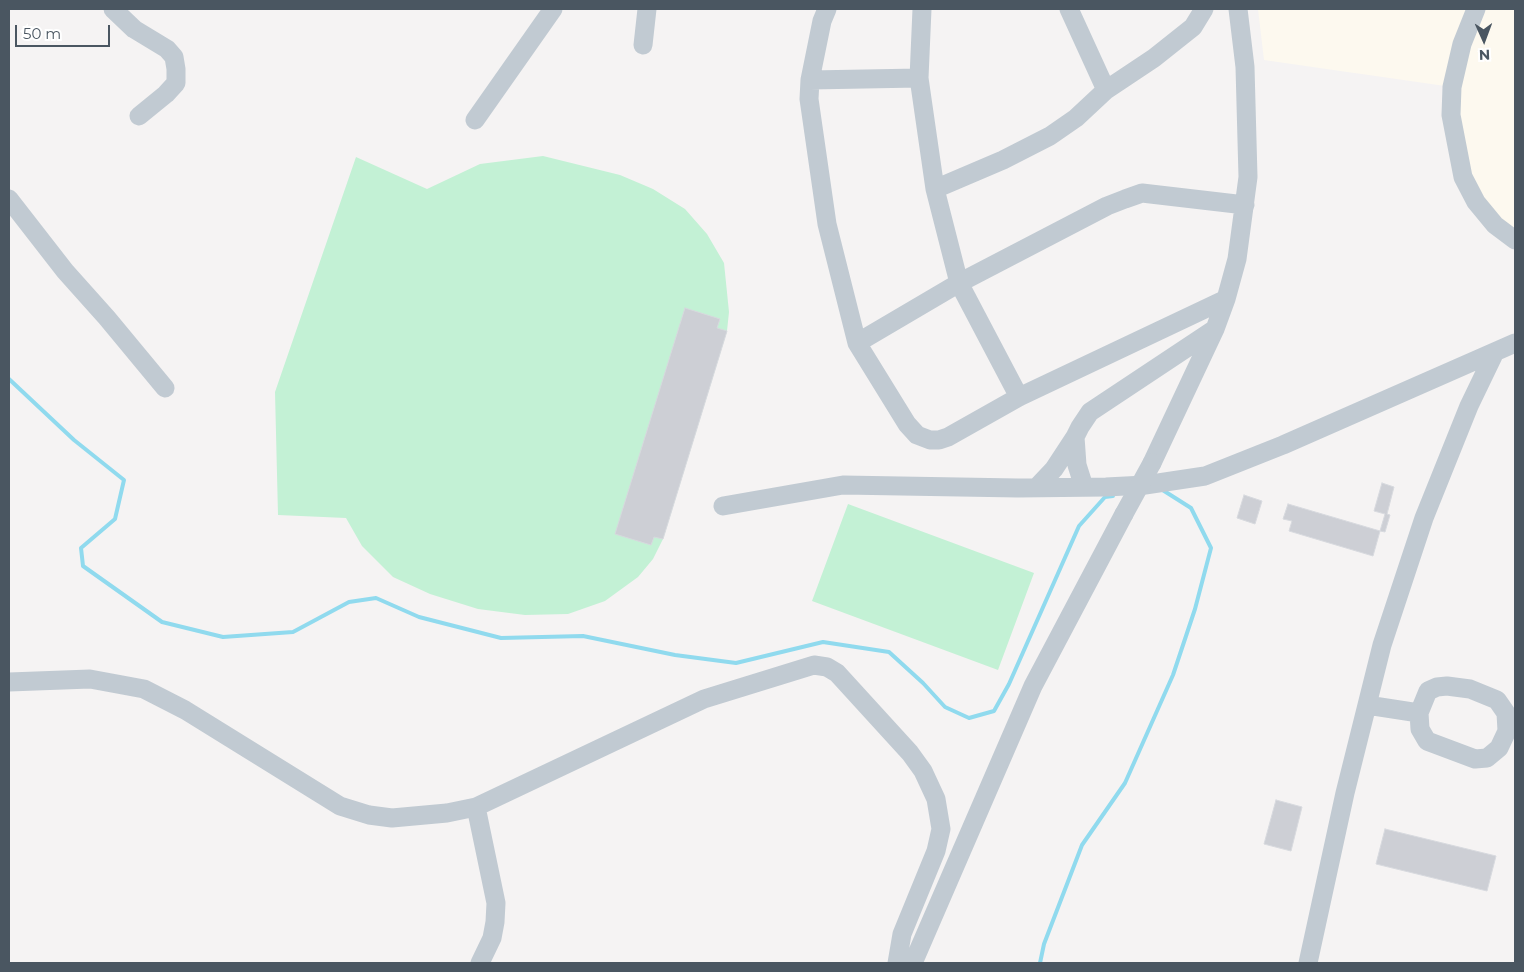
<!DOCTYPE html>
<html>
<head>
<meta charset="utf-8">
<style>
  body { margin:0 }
  #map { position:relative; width:1524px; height:972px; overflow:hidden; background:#f5f3f3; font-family:Montserrat,sans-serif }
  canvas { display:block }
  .frame { position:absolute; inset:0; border:10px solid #4a5661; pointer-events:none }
  .north { position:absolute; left:1459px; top:15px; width:50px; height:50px; -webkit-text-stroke:4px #fff; paint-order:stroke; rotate:178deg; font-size:14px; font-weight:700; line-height:20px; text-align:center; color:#4a5661 }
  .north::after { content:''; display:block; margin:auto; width:18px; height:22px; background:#4a5661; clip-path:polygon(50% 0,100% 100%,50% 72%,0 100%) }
  .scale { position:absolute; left:15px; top:25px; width:95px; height:22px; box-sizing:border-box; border:2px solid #4a5661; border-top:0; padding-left:6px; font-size:15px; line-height:18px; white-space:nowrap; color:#4a5661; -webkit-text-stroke:4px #fff; paint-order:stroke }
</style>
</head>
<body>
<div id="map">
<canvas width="1524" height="972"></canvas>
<div class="frame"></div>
<div class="north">N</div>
<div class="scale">50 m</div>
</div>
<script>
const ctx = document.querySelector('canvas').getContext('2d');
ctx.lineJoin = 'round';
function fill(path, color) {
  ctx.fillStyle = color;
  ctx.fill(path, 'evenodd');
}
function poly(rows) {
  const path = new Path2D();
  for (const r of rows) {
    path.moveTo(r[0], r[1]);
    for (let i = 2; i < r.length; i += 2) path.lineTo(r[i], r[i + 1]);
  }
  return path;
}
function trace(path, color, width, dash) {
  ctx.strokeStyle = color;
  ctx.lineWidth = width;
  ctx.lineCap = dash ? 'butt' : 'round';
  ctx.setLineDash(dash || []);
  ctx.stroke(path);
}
const commercial = poly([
  [1258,9,1515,9,1515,240,1476,202,1452,87,1264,60]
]);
const green = poly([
  [543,156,620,175,653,189,685,209,707,234,724,263,729,312,727,331,663,539,653,559,638,577,605,601,568,614,525,615,478,609,430,594,393,577,362,546,346,518,278,515,275,392,356,157,427,189,480,164],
  [848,504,1034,573,998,670,812,601]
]);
const stream = poly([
  [9,379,74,440,124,480,115,519,81,548,83,566,162,622,223,637,293,632,349,602,376,598,419,617,501,638,583,636,675,655,736,663,823,642,889,652,923,683,945,707,969,718,994,711,1009,684,1079,526,1105,497,1113,496],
  [1040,963,1044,944,1082,845,1125,783,1173,675,1195,609,1211,548,1191,508,1161,489]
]);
const building = poly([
  [685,308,720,319,717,328,727,331,663,539,654,537,651,545,615,534,685,308],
  [1382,483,1394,487,1387,514,1390,515,1385,532,1380,531,1385,514,1374,511,1382,483],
  [1244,495,1262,501,1255,524,1237,518,1244,495],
  [1288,504,1380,531,1373,556,1289,531,1292,521,1283,519,1288,504],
  [1276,800,1302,807,1291,851,1264,844,1276,800],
  [1385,829,1496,856,1487,891,1376,864,1385,829]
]);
const minor = poly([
  [113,9,134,29,167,49,174,57,176,69,176,83,166,94,139,116],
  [827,9,822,21,810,80,809,99,827,224,857,343,907,424,917,435,930,440,939,440,948,437,1019,397,1226,299],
  [1069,9,1106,90],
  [1476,9,1462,44,1452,87,1451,115,1463,177,1476,202,1495,225,1515,240],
  [643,45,647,9],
  [919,78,922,9],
  [810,80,919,78,935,189,959,283,1019,397],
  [475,120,553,9],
  [935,189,1003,160,1050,136,1076,118,1106,90,1154,58,1193,27,1204,9],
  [9,199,65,271,107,318,165,388],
  [857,343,959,283,1107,206,1125,199,1142,193,1245,205],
  [1152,463,1215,329,1226,299,1237,259,1248,177,1245,67,1238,9],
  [1037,487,1054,469,1075,437],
  [1084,487,1077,465,1075,437,1080,427,1090,412,1215,329],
  [723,506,843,485,1018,488,1106,487,1145,485,1205,476,1283,445,1515,343],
  [9,682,90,679,144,689,185,710,340,806,369,815,392,818,447,813,476,807,704,699,814,665,827,667,837,673,910,753,923,771,936,799,941,829,936,851,902,934,897,963],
  [1447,686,1470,689,1497,700,1506,713,1507,731,1499,748,1487,758,1475,759,1427,741,1420,729,1419,713,1428,691,1437,687,1447,686],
  [1367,705,1419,713],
  [476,807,496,903,495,922,492,938,480,963],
  [913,963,1033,686,1124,514],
  [1308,963,1345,793,1382,645,1424,518,1469,406,1495,352]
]);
const minorBridge = poly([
  [1124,514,1152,463]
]);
fill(commercial, '#fdf9ef');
fill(green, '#c3f1d5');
trace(stream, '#90daee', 4);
fill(building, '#cdcfd5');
trace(building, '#d7d9de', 1);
trace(minor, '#c1cad2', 19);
trace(minorBridge, '#c1cad2', 19);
</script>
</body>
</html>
